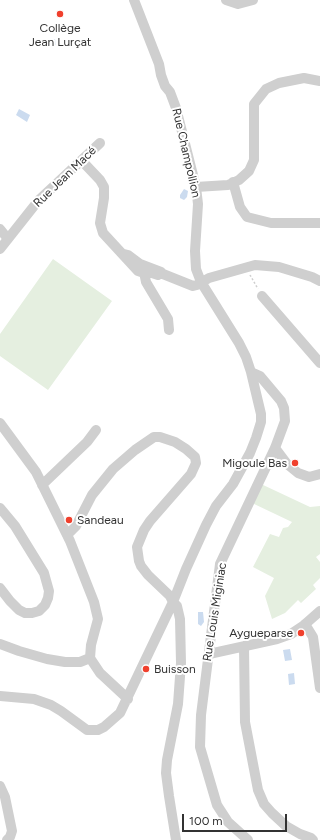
<!DOCTYPE html>
<html>
<head>
<meta charset="utf-8">
<style>
  body { margin:0 }
  #map { position:relative; width:320px; height:840px; overflow:hidden; background:#fff; font-family:Figtree,sans-serif }
  canvas { display:block }
  .scale { position:absolute; left:182px; top:814px; width:105px; height:18px; box-sizing:border-box; border:2px solid #323232; border-top:0; padding-left:5px; font-size:12px; line-height:14px; white-space:nowrap; color:#323232; -webkit-text-stroke:3px #fff; paint-order:stroke }
</style>
</head>
<body>
<div id="map">
<canvas width="320" height="840"></canvas>
<div class="scale">100 m</div>
</div>
<script>
const ctx = document.querySelector('canvas').getContext('2d');
ctx.lineJoin = 'round';
function fill(path, color) {
  ctx.fillStyle = color;
  ctx.fill(path, 'evenodd');
}
function poly(rows) {
  const path = new Path2D();
  for (const r of rows) {
    path.moveTo(r[0], r[1]);
    for (let i = 2; i < r.length; i += 2) path.lineTo(r[i], r[i + 1]);
  }
  return path;
}
function trace(path, color, width, dash) {
  ctx.strokeStyle = color;
  ctx.lineWidth = width;
  ctx.lineCap = dash ? 'butt' : 'round';
  ctx.setLineDash(dash || []);
  ctx.stroke(path);
}
function label(font, color, halo, rows, align = 'center') {
  ctx.font = font + ' Figtree,sans-serif';
  ctx.lineWidth = 4;
  ctx.setLineDash([]);
  ctx.textBaseline = 'middle';
  ctx.strokeStyle = halo;
  ctx.fillStyle = color;
  for (const [text, x, y, turn = 0] of rows) {
    ctx.save();
    ctx.translate(x, y);
    ctx.rotate((+turn || 0) * Math.PI / 180);
    ctx.textAlign = isNaN(turn) ? turn : align;
    if (halo) ctx.strokeText(text, 0, 0);
    ctx.fillText(text, 0, 0);
    ctx.restore();
  }
}
const green = poly([
  [53,259,112,301,48,390,0,356,0,334],
  [261,484,310,507,320,506,320,554,316,557,320,562,320,578,313,585,316,589,301,603,298,600,285,613,272,619,265,596,274,578,253,567,270,534,279,537,283,528,288,527,292,522,252,503]
]);
const water = poly([
  [55,39,56,45,45,46,44,40],
  [19,109,30,115,27,122,16,115],
  [184,189,188,191,187,197,184,200,180,198,180,195],
  [198,612,203,612,204,622,201,626,198,624],
  [290,649,292,660,285,661,283,650],
  [294,673,295,684,289,685,288,674]
]);
const path = poly([
  [250,275,258,289]
]);
const minor = poly([
  [134,0,159,64,161,75,165,86,170,92,176,108,196,187,198,204,195,251,196,269,201,282,239,343,246,357,251,372,261,414,261,422,256,438,250,453,233,484,216,506,206,525,186,569,173,602,177,606,180,619,181,663,178,704,167,760,166,773,169,796,176,840],
  [226,0,238,4,253,0],
  [82,161,100,180,104,187,104,198,100,223,103,233,138,271,144,273,152,273,158,275],
  [233,182,240,207,247,217,271,223,320,223],
  [196,187,228,185,239,180,249,171,254,160,254,104,266,89,279,83,304,78,320,81],
  [0,229,8,239],
  [0,249,38,201,100,143],
  [124,254,128,255,140,264,161,272,163,274,193,286,197,285,209,278,255,265,279,267,312,277,320,281],
  [143,267,146,282,168,319,169,330],
  [262,296,320,363],
  [0,423,36,472,70,541,94,602,98,619,91,645,90,658,100,673,128,699],
  [275,448,287,464,298,473,309,477,320,474],
  [42,485,87,442,96,430],
  [0,508,15,526,44,573,49,591,48,598,45,605,39,611,32,613,25,613,19,610,10,601,0,588],
  [305,624,313,637,320,688],
  [0,644,19,651,47,659,65,662,80,662,90,658],
  [244,646,245,722,258,790,264,804,272,813,286,826,300,834,311,838,313,840],
  [209,654,277,639,291,634,303,626,320,611],
  [0,696,34,699,51,705,61,711,87,730,98,730,104,727,120,713,173,602,170,596,148,575,141,566,139,561,137,547,144,530,150,521,191,474,196,463,195,457,186,449,175,442,160,437,154,437,135,450,113,469,92,495,76,526,67,535],
  [0,786,5,797,12,831,10,837,7,840],
  [248,840,228,822,217,805,200,747,201,715,220,564,275,448,285,421,284,408,281,401,260,376,251,372]
]);
const markers = [
  [60,14,4,"#f0402d"],
  [295,463,4,"#f0402d"],
  [69,520,4,"#f0402d"],
  [301,633,4,"#f0402d"],
  [146,669,4,"#f0402d"]
];
const poiNames = [
  ["Collège",60,28,"center"],
  ["Jean Lurçat",60,42,"center"],
  ["Migoule Bas",287,463],
  ["Sandeau",77,520,"left"],
  ["Aygueparse",293,633],
  ["Buisson",154,669,"left"]
];
const streetNames = [
  ["Rue Champollion",186,153,77],
  ["Rue Jean Macé",65,177,-44],
  ["Rue Louis Miginiac",215,612,-81]
];
fill(green, '#e5efe0');
fill(water, '#cbdbef');
trace(path, '#cfcfcf', 1.5, [2, 2]);
trace(minor, '#cfcfcf', 10);
for (const [x, y, r, color] of markers) {
  const dot = new Path2D();
  dot.arc(x, y, r, 0, 2 * Math.PI);
  ctx.fillStyle = color;
  ctx.fill(dot);
  trace(dot, '#fff', 1.5);
}
label('12px', '#323232', '#fff', poiNames, 'right');
label('12px', '#323232', '#fff', streetNames);
</script>
</body>
</html>
